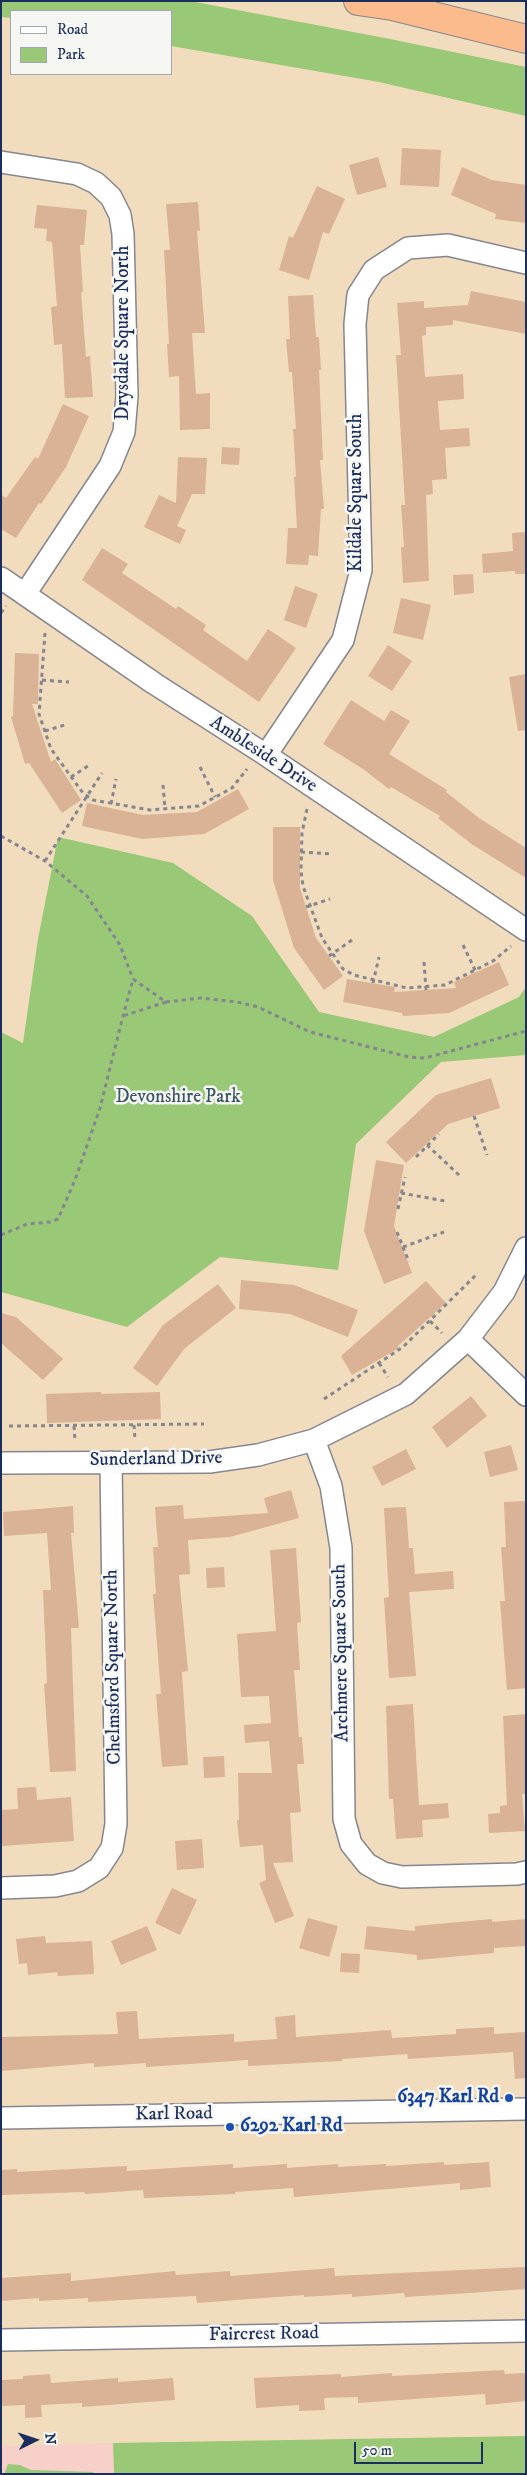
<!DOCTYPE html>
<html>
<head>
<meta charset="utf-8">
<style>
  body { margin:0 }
  #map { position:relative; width:527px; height:2475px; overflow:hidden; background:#f1dcbd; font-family:"IM FELL DW Pica",serif }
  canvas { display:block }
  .frame { position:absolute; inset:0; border:2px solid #1b2f5e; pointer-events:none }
  .legend { position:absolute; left:10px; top:10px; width:162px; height:65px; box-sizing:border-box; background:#f6f6f2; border:1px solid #9ea6b7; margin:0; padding:6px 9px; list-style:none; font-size:15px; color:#1b2f5e }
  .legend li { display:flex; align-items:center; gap:10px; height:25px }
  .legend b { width:25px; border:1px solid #9ea6b7 }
  .north { position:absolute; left:10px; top:2415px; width:50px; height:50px; -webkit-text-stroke:4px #f6f6f2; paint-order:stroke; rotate:86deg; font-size:14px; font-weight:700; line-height:20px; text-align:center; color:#1b2f5e }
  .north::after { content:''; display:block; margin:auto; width:18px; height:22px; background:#1b2f5e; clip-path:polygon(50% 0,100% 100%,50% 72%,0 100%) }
  .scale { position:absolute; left:354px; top:2442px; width:129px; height:22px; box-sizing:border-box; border:2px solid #1b2f5e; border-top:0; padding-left:6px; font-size:15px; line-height:18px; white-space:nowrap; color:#1b2f5e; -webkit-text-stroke:4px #f6f6f2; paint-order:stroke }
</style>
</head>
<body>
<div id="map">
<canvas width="527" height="2475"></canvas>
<div class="frame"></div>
<ul class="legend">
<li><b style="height:6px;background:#fff"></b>Road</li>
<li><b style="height:14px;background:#99c877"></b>Park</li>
</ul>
<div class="north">N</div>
<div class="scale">50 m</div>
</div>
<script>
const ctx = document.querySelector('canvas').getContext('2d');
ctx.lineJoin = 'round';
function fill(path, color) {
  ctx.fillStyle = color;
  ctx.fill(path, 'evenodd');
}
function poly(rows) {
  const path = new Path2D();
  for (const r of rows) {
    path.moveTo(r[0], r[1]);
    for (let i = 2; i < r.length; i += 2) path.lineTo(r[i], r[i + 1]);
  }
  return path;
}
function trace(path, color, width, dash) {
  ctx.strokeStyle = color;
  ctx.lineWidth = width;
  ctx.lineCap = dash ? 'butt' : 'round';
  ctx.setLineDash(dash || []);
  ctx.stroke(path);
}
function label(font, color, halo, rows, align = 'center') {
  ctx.font = font + ' "IM FELL DW Pica",serif';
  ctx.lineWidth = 5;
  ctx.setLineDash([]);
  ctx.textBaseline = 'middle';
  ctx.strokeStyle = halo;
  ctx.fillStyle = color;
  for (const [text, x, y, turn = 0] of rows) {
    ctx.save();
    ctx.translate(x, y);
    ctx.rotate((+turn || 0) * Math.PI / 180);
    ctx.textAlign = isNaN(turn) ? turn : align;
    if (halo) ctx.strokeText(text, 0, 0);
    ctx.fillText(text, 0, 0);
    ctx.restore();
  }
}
const built = poly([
  [113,2443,114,2474,1,2474,1,2446]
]);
const green = poly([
  [1,1,190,1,390,39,526,67,526,116,379,82,171,46,171,11,11,11,11,18,1,17],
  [58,837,173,863,252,916,319,1012,434,1037,519,997,526,987,526,1055,441,1062,356,1144,338,1270,220,1257,127,1327,1,1292,1,1032,23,1043,38,939],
  [526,2436,526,2474,114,2474,113,2443],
  [8,2464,20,2465,31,2470,93,2472,95,2474,4,2474]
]);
const building = poly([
  [402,148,441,150,439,187,400,185],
  [378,157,387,187,357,195,349,165],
  [462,167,492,180,526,185,526,223,495,219,496,214,451,195],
  [317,186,345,199,329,234,323,232,309,280,279,270,289,236,293,238],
  [198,202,200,231,197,231,205,333,192,333,196,394,210,393,210,429,180,430,179,376,169,377,167,344,169,344,164,250,170,250,166,204],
  [37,205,87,210,84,245,80,245,83,292,81,292,86,357,90,356,93,397,65,398,62,344,54,345,51,307,57,306,52,242,46,241,47,229,34,228],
  [471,291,526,302,526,334,453,320,453,325,426,327,426,335,422,336,425,377,463,374,464,399,438,401,440,430,469,428,470,446,445,448,447,479,432,480,433,494,426,495,429,581,403,583,401,547,404,547,401,505,405,505,396,355,401,355,397,303,424,301,424,308,468,305],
  [313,295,316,337,319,337,321,370,319,370,323,460,320,460,324,509,321,509,318,556,309,555,308,565,286,564,288,528,297,528,294,477,296,477,293,429,296,429,292,372,289,372,286,339,290,339,288,296],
  [63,404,89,416,66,467,41,504,39,503,16,538,1,529,1,495,6,498,35,457,38,459],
  [222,447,240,448,239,465,221,464],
  [178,457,207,458,205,494,192,494,177,526,186,530,180,544,144,527,159,495,176,503],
  [526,532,526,574,515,574,515,571,483,573,482,554,513,551,512,533],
  [102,548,128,564,122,573,176,609,178,606,206,625,203,630,247,661,268,629,296,648,259,702,82,580],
  [473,574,474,593,454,595,453,575],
  [295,586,318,594,306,628,284,620],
  [401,598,431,605,423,640,393,633],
  [388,645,412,661,392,691,368,676],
  [15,653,39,654,38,704,32,704,51,762,55,759,81,800,62,813,29,763,25,764,11,717,13,716],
  [526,674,526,730,518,731,509,677],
  [351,700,384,721,391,710,410,721,389,754,447,790,446,792,479,818,526,848,526,878,473,845,438,818,440,816,391,787,389,789,363,769,323,744],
  [238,789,249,809,204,834,142,839,82,826,87,803,143,815,197,812],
  [273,827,300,827,300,888,316,938,343,976,324,990,294,948,273,880],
  [499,962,509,985,449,1013,403,1016,402,1013,343,1002,347,979,395,987,394,992,456,988,454,982],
  [491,1078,500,1108,448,1124,406,1163,386,1142,436,1095],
  [376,1160,404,1165,394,1226,412,1273,384,1284,364,1231],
  [241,1280,294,1285,358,1310,348,1337,290,1314,239,1309],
  [426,1281,446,1303,398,1346,399,1348,352,1375,341,1356],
  [218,1284,236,1308,184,1349,157,1386,133,1368,163,1325],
  [1,1313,16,1317,63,1359,43,1380,1,1343],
  [101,1392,101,1394,160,1392,161,1419,47,1423,46,1394],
  [471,1396,487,1416,447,1448,432,1427],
  [511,1445,518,1470,490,1477,484,1452],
  [406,1449,416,1469,382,1486,372,1467],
  [291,1490,299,1518,230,1537,188,1540,190,1574,179,1575,188,1671,182,1672,188,1765,162,1767,156,1694,161,1694,153,1594,156,1594,153,1547,158,1547,155,1507,183,1505,184,1519,268,1513,264,1498],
  [526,1501,526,1688,507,1690,500,1601,505,1601,501,1547,506,1547,504,1502],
  [73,1506,74,1533,71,1533,79,1628,71,1628,76,1771,50,1772,44,1684,47,1683,43,1590,51,1590,47,1533,4,1536,3,1512],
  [406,1507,409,1548,413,1548,415,1574,453,1571,454,1589,409,1592,416,1676,389,1678,384,1598,389,1597,384,1508],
  [296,1548,301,1622,297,1623,300,1670,294,1670,299,1737,302,1737,304,1764,297,1764,301,1812,290,1813,293,1862,273,1863,294,1916,275,1923,259,1883,266,1880,263,1845,240,1847,237,1820,239,1820,238,1773,272,1773,269,1741,245,1743,244,1725,271,1723,269,1696,241,1697,237,1634,276,1631,270,1550],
  [224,1567,225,1587,207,1588,206,1568],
  [413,1704,419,1805,448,1803,449,1818,422,1820,423,1837,396,1839,393,1799,389,1799,386,1706],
  [526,1714,526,1794,522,1794,525,1831,489,1833,488,1814,500,1813,500,1806,507,1805,503,1716],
  [224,1756,225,1777,204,1778,203,1757],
  [36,1787,37,1800,71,1797,74,1841,1,1846,1,1810,18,1809,17,1788],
  [202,1839,204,1868,177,1870,175,1841],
  [172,1888,197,1900,180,1935,155,1923],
  [308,1918,338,1926,329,1957,299,1948],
  [492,1919,492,1922,526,1919,526,1946,494,1948,494,1953,417,1960,417,1955,364,1949,367,1926,415,1931,415,1926],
  [147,1926,157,1950,121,1965,111,1941],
  [45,1936,46,1943,92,1941,94,1974,58,1976,57,1972,28,1975,27,1963,19,1964,16,1939],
  [341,1953,360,1954,359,1973,340,1972],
  [137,2011,139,2039,234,2034,234,2042,277,2039,275,2017,295,2015,296,2037,391,2030,392,2038,456,2034,456,2029,494,2027,494,2034,526,2032,526,2078,515,2079,513,2052,408,2059,407,2054,342,2059,342,2061,248,2066,248,2060,146,2067,146,2063,94,2067,94,2063,1,2071,1,2037,118,2034,116,2012],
  [444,2162,444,2165,489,2162,491,2187,460,2190,460,2183,294,2197,293,2188,235,2192,235,2194,144,2198,143,2190,85,2194,84,2192,1,2195,1,2170,17,2169,17,2172,127,2166,127,2171,233,2164,233,2168,287,2164,287,2168,338,2164,338,2167,386,2164,386,2166],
  [526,2267,526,2289,455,2294,405,2297,404,2293,352,2297,352,2294,304,2297,304,2295,197,2303,196,2296,88,2302,88,2298,39,2301,39,2298,1,2301,1,2278,71,2273,71,2281,175,2271,176,2275,230,2271,230,2276,334,2268,335,2276],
  [504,2370,505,2374,526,2373,526,2401,486,2405,485,2394,358,2403,358,2397,324,2398,325,2410,299,2411,299,2405,256,2408,254,2378,341,2374,341,2377,392,2373,392,2376],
  [50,2374,51,2383,118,2378,118,2382,173,2378,175,2400,82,2407,82,2403,41,2405,42,2417,25,2418,25,2405,1,2406,1,2380,23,2379,23,2376]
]);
const path = poly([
  [1,613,6,606],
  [45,633,39,714,51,749,83,793,93,800,150,810,199,806,232,788,247,769],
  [42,680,69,682],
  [45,731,68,724],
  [200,767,215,797],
  [71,777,91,764],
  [163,785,165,809],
  [111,804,116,779],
  [307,809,302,833,301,871,303,886,322,938,343,969,354,975,407,988,445,985,493,961,511,946],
  [1,836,45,861,87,896,120,945,133,979],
  [301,852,333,854],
  [45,861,102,773],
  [306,907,330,899],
  [463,945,476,972],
  [329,956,352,940],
  [424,962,426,990],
  [373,983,379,957],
  [166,1002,201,998,237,1002,258,1007,310,1032,409,1057,425,1058,526,1031],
  [474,1116,487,1155],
  [427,1145,459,1175],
  [416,1157,439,1134],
  [401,1193,445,1201],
  [398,1209,405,1177],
  [397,1232,409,1262],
  [1,1235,27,1224,50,1222,58,1219,75,1180,100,1108,123,1016,133,979,166,1002,123,1016],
  [403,1247,444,1232],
  [430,1321,442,1333],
  [379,1363,388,1377],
  [324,1399,403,1347,478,1273],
  [134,1425,135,1440],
  [9,1426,204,1424],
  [74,1426,75,1441]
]);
const minor = poly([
  [1,162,77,174,96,183,111,197,120,215,123,234,127,396,124,432,110,466,25,594],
  [1,578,155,684,266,755,526,930],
  [266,755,343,640,361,570,355,324,358,295,374,270,408,248,448,245,526,263],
  [468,1339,526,1395],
  [314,1440,331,1486,341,1548,344,1819,351,1844,367,1864,383,1873,402,1877,517,1874,526,1872],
  [1,1463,209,1462,258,1455,314,1440,406,1394,468,1339,504,1292,526,1248],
  [1,1888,55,1886,78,1881,99,1868,112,1848,116,1824,111,1462],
  [1,2118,526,2109],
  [1,2340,526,2331]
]);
const highway = poly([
  [358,1,392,6,526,39]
]);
const markers = [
  [509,2098,5,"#1a4fb4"],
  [230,2127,5,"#1a4fb4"]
];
const streetNames = [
  ["Drysdale Square North",124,333,-90],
  ["Kildale Square South",357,493,-90],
  ["Ambleside Drive",263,755,33],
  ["Sunderland Drive",156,1460,-1],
  ["Archmere Square South",342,1653,-91],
  ["Chelmsford Square North",114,1667,-91],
  ["Karl Road",174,2115,-1],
  ["Faircrest Road",264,2335,-1]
];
const parkNames = [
  ["Devonshire Park",178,1098]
];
const transitNames = [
  ["6347 Karl Rd",499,2098],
  ["6292 Karl Rd",240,2127,"left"]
];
fill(built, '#f7d0ca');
fill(green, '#99c877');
fill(building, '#dab396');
trace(minor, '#86868e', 24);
trace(highway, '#86868e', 30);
trace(path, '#86868e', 3, [4, 4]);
trace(minor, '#fff', 21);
trace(highway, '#fbbb8c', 28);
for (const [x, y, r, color] of markers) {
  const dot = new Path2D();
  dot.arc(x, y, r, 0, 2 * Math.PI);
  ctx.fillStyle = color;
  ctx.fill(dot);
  trace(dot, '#f6f6f2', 2);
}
label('19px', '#1b2f5e', '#f6f6f2', streetNames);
label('19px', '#3a5564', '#f6f6f2', parkNames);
label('bold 19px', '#164399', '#f6f6f2', transitNames, 'right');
</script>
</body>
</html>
